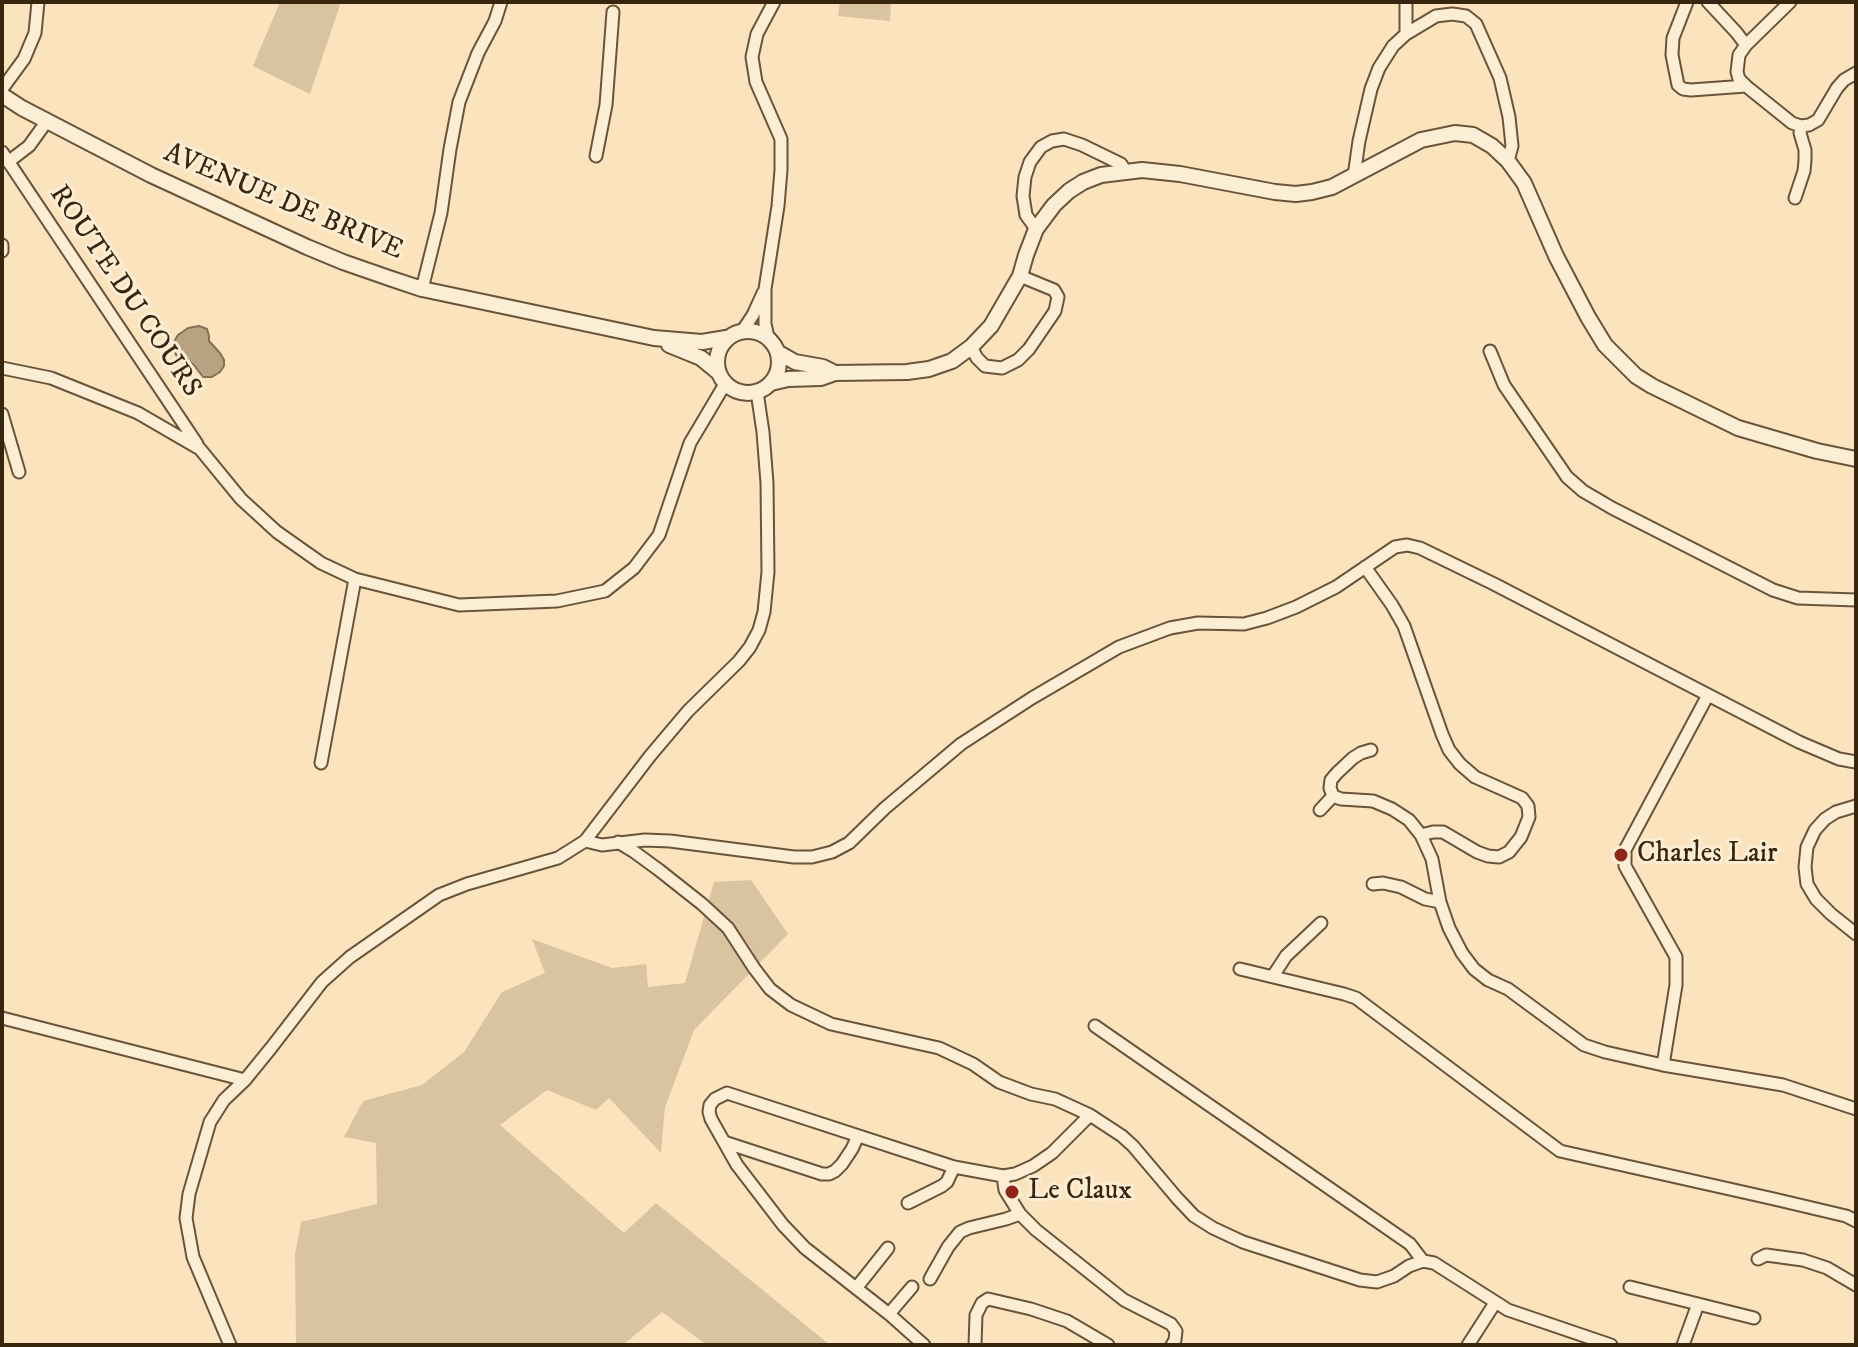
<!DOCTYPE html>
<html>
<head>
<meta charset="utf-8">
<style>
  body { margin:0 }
  #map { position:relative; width:1858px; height:1347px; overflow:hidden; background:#fbe3be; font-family:"IM FELL DW Pica",serif }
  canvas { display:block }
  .frame { position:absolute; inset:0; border:4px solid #38250e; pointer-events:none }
</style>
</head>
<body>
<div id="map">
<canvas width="1858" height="1347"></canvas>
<div class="frame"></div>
</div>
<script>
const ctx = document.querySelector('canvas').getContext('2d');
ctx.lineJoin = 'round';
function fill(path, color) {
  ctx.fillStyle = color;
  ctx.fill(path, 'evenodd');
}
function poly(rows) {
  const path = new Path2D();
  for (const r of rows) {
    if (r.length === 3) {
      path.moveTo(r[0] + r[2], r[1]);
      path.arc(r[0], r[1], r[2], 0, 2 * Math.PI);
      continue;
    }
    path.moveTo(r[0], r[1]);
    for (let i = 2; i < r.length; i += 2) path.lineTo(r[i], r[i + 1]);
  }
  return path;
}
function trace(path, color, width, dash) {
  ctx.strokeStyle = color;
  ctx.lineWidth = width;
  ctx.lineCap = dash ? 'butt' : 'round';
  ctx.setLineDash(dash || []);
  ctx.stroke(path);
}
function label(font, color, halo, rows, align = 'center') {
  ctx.font = font + ' "IM FELL DW Pica",serif';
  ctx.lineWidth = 6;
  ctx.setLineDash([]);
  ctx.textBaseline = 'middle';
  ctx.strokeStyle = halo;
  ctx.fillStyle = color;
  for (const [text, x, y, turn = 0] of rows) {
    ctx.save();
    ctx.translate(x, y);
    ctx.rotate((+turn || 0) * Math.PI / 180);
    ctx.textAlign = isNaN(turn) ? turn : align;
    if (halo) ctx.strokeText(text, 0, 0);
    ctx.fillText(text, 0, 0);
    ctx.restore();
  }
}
const green = poly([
  [280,2,341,2,310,94,253,66],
  [840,2,891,2,890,21,838,16],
  [751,880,788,934,694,1030,665,1107,661,1153,609,1098,596,1110,547,1090,500,1125,624,1233,656,1203,830,1345,707,1345,662,1312,623,1345,296,1345,295,1255,301,1222,377,1204,376,1143,344,1137,363,1101,422,1085,464,1052,502,992,545,973,532,939,612,968,646,964,648,987,685,983,714,882]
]);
const water = poly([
  [199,326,207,329,209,336,209,341,220,353,224,360,224,366,220,372,212,377,203,377,193,364,181,360,176,355,172,345,178,335,188,328,199,326]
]);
const minor = poly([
  [1406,2,1406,34],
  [1687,2,1673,38,1672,55,1678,85,1683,89,1691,90,1746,86],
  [1708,2,1736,32,1746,45],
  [1790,2,1746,45,1739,55,1737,72,1739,79,1746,86,1792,123,1801,126,1809,125,1818,120,1837,88,1844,80,1856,73],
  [2,89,24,59,35,33,38,2],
  [2,152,197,444],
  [596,156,606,105,613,12],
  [8,162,29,146,47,121],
  [1354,176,1359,141,1371,89,1379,68,1393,46,1406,34,1436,16,1452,14,1466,16,1476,24,1500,78,1509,117,1512,146,1508,161],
  [1795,198,1804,171,1805,160,1805,150,1800,133,1801,126],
  [1036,229,1026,215,1023,196,1025,177,1030,162,1041,147,1052,141,1064,139,1082,145,1121,164,1126,172],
  [2,245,2,251],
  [422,289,441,213,450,149,459,102,478,53,495,21,501,2],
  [743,330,753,315,763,293],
  [768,337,765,324,765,289,778,206,781,170,781,139,756,82,752,57,757,34,774,2],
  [971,347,977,358,985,366,1002,368,1018,360,1029,349,1055,311,1058,297,1054,290,1020,276],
  [1490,351,1504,385,1567,477,1583,491,1612,508,1773,590,1798,598,1856,600],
  [2,368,51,378,138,413,200,449,241,499,277,532,321,563,355,579,459,605,557,601,605,591,634,568,659,535,690,443,725,384],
  [2,414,19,472],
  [1365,567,1392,605,1404,626,1442,734,1449,750,1460,764,1475,777,1522,798,1528,806,1529,817,1521,837,1509,852,1499,857,1488,856,1477,852,1443,832,1433,832,1421,835],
  [1371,750,1361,753,1353,758,1337,773,1331,780,1330,788,1333,796,1341,799,1373,801,1392,809,1409,820,1421,835,1432,859,1440,902,1449,928,1462,953,1474,969,1488,980,1508,989,1584,1045,1605,1052,1663,1065,1783,1085,1856,1109],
  [321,763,355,579],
  [1856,806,1836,812,1825,819,1815,830,1807,847,1805,867,1807,884,1816,899,1831,914,1856,934],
  [1320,810,1333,796],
  [585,841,602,845,645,840,670,841,794,857,812,857,832,852,849,843,885,808,961,744,1032,698,1119,647,1170,628,1198,623,1244,624,1267,618,1296,607,1336,587,1395,547,1407,545,1420,548,1494,584,1799,742,1839,759,1856,762],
  [618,842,633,851,659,870,702,904,728,928,754,968,770,989,791,1005,831,1024,939,1048,973,1064,999,1082,1031,1094,1055,1099,1090,1115,1122,1136,1133,1146,1177,1198,1194,1216,1213,1228,1243,1242,1360,1280,1377,1282,1394,1276,1409,1266,1423,1261,1434,1263,1508,1310,1611,1345],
  [1373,884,1383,883,1401,887,1425,899,1440,902],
  [1240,969,1344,994,1356,998,1560,1151,1774,1199,1846,1216,1856,1221],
  [1273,976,1286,956,1321,923],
  [2,1018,245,1080],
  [1095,1026,1410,1244,1423,1261],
  [1663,1065,1676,985,1676,957,1625,866,1625,850,1708,695],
  [724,1142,822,1174,829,1174,835,1171,842,1164,852,1149,858,1136],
  [1003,1176,1005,1190,1020,1214,1036,1230,1124,1300,1171,1324,1176,1331,1175,1340,1172,1345],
  [908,1203,942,1186,947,1182,954,1167],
  [1758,1259,1766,1255,1803,1260,1827,1268,1856,1285],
  [930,1279,948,1247,960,1232,969,1228,1006,1219,1020,1214],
  [857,1287,888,1248],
  [1630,1287,1754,1318],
  [889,1314,912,1287],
  [230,1345,193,1257,186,1218,189,1194,210,1122,224,1100,245,1080,271,1048,322,982,350,957,439,895,467,884,558,858,585,841,650,756,688,711,739,661,750,647,759,630,764,612,768,572,767,483,763,432,757,392],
  [924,1345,889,1314,805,1248,783,1225,737,1165,711,1119,709,1112,710,1105,715,1099,727,1093,733,1095,954,1167,1003,1176,1015,1174,1033,1166,1052,1153,1090,1115],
  [975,1345,976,1315,982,1303,988,1299,1031,1309,1067,1321,1108,1345],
  [1468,1345,1495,1303],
  [1683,1345,1698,1304]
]);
const tertiary = poly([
  [2,95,22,108,151,175,307,247,343,262,389,278,422,289,654,338,702,342,726,338],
  [748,362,31],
  [669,345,701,358,718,372],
  [779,353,795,362,823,367,835,373],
  [771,383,788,379,821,378,835,373,907,372,929,369,952,361,971,347,991,326,1020,276,1026,255,1036,229,1054,205,1069,191,1083,182,1101,175,1142,170,1180,174,1275,192,1296,194,1312,192,1332,187,1421,140,1455,133,1473,135,1492,146,1508,161,1524,183,1556,256,1588,317,1605,345,1636,376,1652,386,1738,428,1817,451,1856,459]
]);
const markers = [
  [1621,855,8,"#8f2418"],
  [1012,1192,8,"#8f2418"]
];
const streetNames = [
  ["AVENUE DE BRIVE",283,203,23],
  ["ROUTE DU COURS",124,292,56]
];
const poiNames = [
  ["Charles Lair",1637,855],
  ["Le Claux",1028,1192]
];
fill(green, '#dac3a0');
fill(water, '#b9a282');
trace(water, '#857054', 2);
trace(minor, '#69543a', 15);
trace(tertiary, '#69543a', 18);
trace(minor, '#fcedd5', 11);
trace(tertiary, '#fcedd5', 14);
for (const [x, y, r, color] of markers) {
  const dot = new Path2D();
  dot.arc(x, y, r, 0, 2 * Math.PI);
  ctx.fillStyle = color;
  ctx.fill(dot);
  trace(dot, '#fcedd5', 3);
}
label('28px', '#38250e', '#fcedd5', streetNames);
label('28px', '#38250e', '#fcedd5', poiNames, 'left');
</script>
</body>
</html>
